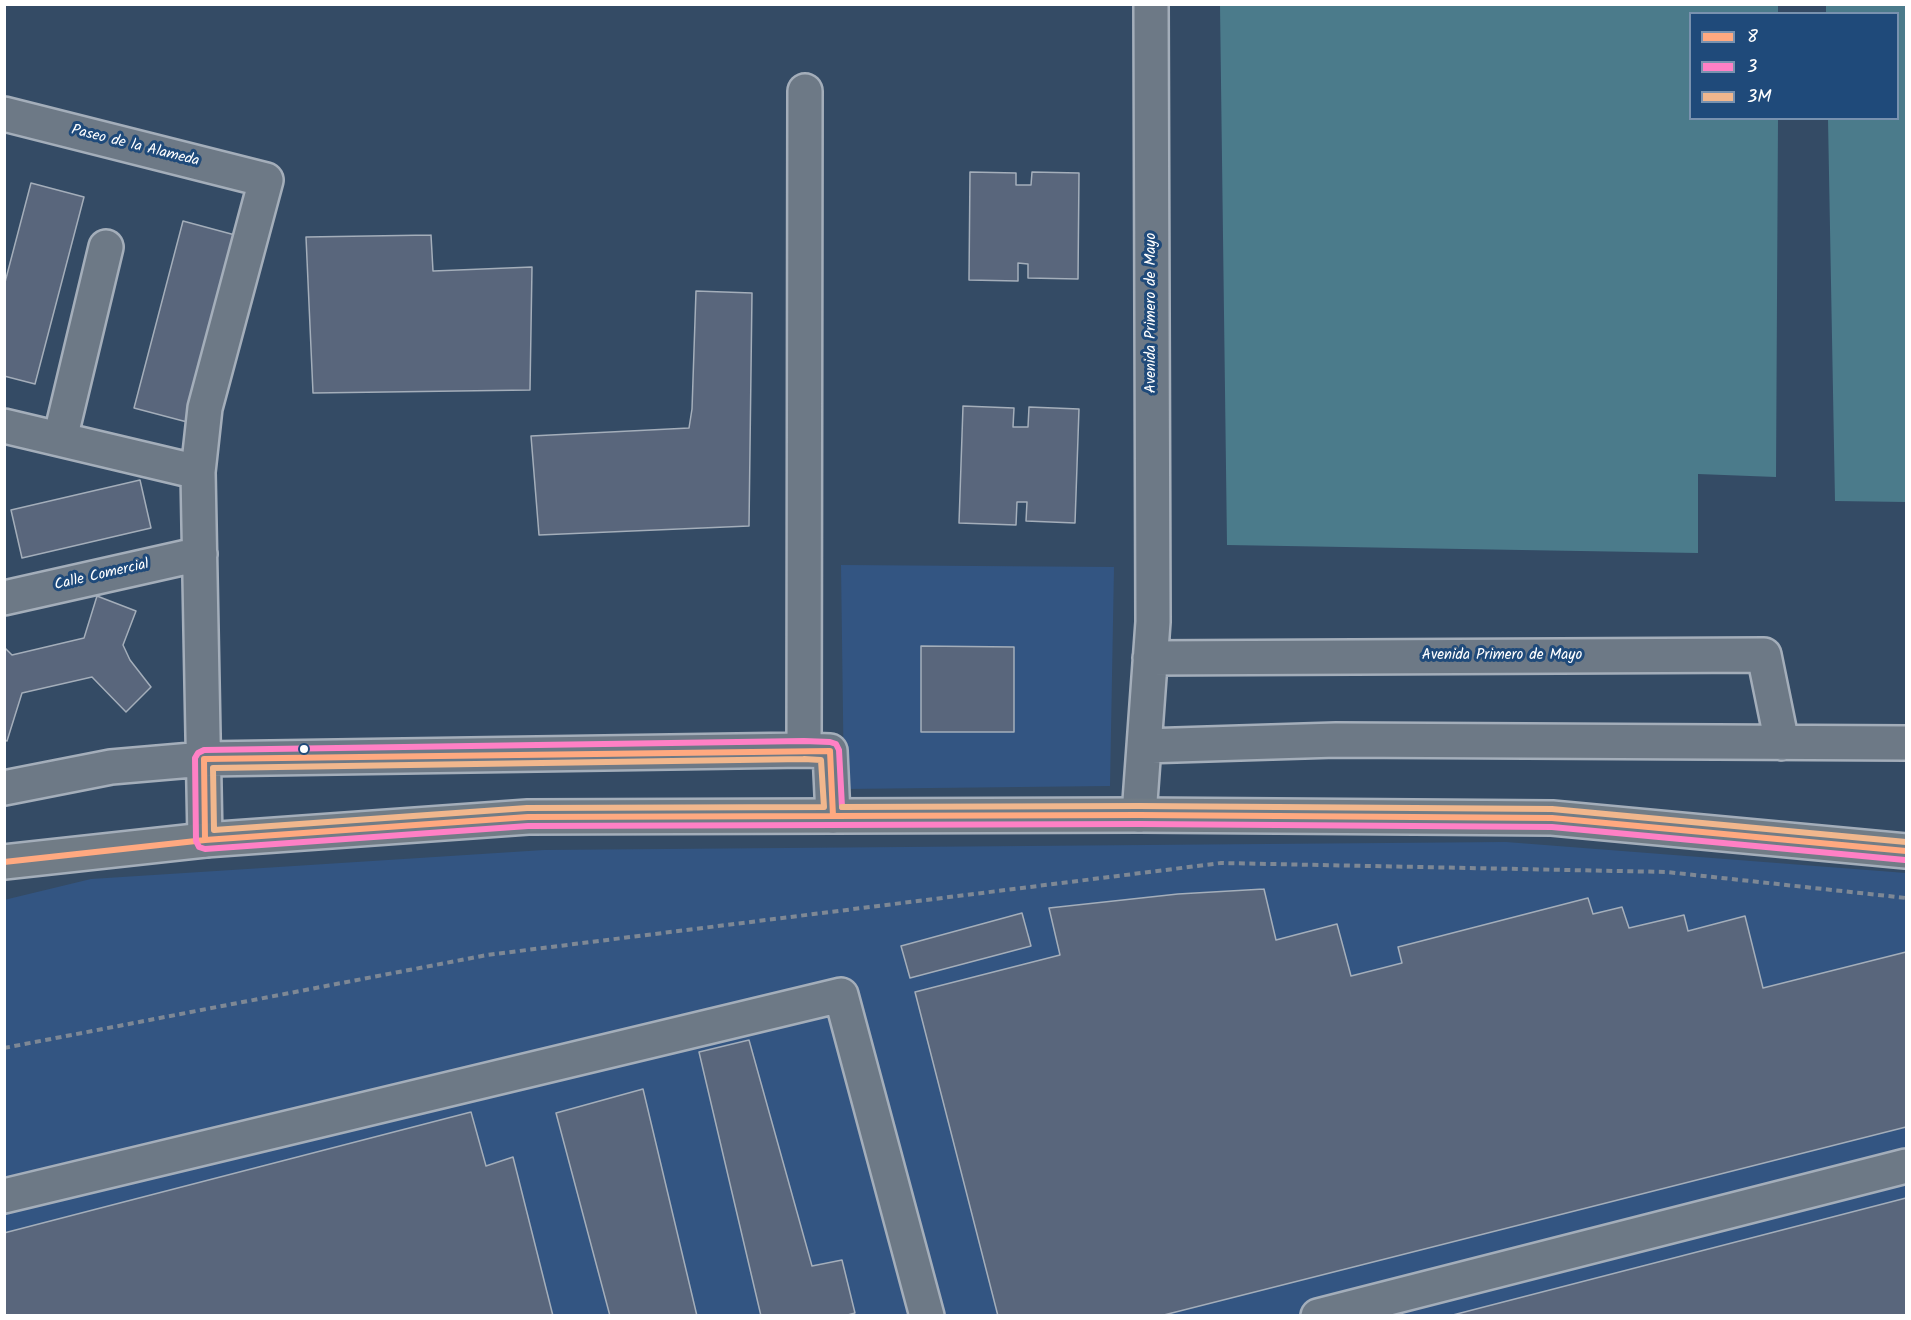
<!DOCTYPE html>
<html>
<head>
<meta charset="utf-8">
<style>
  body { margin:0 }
  #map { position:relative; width:1911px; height:1320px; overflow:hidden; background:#344b65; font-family:Kalam,sans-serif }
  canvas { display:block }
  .frame { position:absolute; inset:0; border:6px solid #fff; pointer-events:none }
  .legend { position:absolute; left:1689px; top:12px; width:210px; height:108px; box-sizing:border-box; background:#1f4a7a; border:2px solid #7992af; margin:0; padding:8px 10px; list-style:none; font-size:18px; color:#fff }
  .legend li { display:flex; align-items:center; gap:12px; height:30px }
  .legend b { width:30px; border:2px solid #7992af }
</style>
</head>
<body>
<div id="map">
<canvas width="1911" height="1320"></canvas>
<div class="frame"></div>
<ul class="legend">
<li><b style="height:8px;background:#ffa980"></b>8</li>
<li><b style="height:8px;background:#ff80c5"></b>3</li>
<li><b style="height:8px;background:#f1b78d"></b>3M</li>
</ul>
</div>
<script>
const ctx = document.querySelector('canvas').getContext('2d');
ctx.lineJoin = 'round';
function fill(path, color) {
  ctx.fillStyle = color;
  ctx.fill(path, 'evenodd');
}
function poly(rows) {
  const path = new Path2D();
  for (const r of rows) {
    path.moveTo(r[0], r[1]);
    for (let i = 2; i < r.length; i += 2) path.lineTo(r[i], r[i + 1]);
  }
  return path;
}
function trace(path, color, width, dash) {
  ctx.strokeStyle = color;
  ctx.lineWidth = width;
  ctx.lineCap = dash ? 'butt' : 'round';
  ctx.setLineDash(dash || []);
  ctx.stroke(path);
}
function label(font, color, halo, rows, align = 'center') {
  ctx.font = font + ' Kalam,sans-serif';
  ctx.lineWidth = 6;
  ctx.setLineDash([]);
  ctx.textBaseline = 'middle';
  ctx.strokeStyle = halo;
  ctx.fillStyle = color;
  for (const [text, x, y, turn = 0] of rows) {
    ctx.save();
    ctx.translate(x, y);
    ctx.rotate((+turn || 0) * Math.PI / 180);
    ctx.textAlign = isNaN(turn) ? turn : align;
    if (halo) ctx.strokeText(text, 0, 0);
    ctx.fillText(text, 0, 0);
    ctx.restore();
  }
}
const built = poly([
  [841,565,1114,567,1110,786,844,789],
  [1506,842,1906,873,1906,1315,5,1315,4,900,91,879,544,850]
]);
const green = poly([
  [1220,5,1778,5,1778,13,1690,14,1690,118,1778,119,1776,477,1698,474,1698,553,1227,545],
  [1826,5,1906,5,1906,502,1835,501,1828,119,1898,118,1898,14,1826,13]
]);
const building = poly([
  [970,172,1016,173,1016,185,1031,185,1032,172,1079,173,1078,279,1028,278,1028,264,1018,263,1018,281,969,280,970,172],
  [31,183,84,197,35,384,4,376,4,286,31,183],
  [183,221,235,235,187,422,134,408,183,221],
  [431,235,433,271,532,267,530,390,313,393,306,237,431,235],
  [696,291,752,293,749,526,539,535,531,436,689,428,692,409,696,291],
  [963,406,1014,408,1013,427,1028,427,1029,407,1079,409,1075,523,1026,521,1027,502,1017,502,1016,525,959,523,963,406],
  [140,480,151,528,22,558,11,510,140,480],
  [97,596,136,611,123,645,130,660,151,687,126,712,92,677,22,693,7,741,4,740,4,647,12,655,84,638,97,596],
  [921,646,1014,647,1014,732,921,732,921,646],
  [1264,889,1276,940,1337,924,1351,976,1402,963,1398,947,1588,898,1593,914,1622,907,1629,928,1684,915,1688,931,1745,916,1763,988,1906,952,1906,1127,1160,1316,998,1316,915,992,1060,955,1049,908,1178,894,1264,889],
  [1022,913,1031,946,910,978,901,946,1022,913],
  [749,1040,812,1266,842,1260,855,1313,844,1316,761,1316,699,1052,749,1040],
  [643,1089,697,1316,610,1316,556,1113,643,1089],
  [471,1112,486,1166,513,1157,553,1316,4,1316,4,1233,471,1112],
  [1906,1198,1906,1316,1449,1316,1906,1198]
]);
const path = poly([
  [4,1048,487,955,1221,863,1667,872,1906,898]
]);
const minor = poly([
  [4,114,266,180,205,408,198,472,205,840],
  [4,426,198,472],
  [60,439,106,247],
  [4,598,200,554],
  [1150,658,1764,655,1782,743],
  [1144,746,1336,740,1906,743],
  [804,750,805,91],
  [4,788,111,767,204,759,804,750,830,751,833,816],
  [1139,815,1153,622,1151,4],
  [4,1196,841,995,927,1316],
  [1318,1316,1906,1166]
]);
const major = poly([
  [4,862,205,840,528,817,1139,815,1552,818,1906,851]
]);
const bus1 = poly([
  [205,840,204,759,830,751,833,816],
  [4,862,205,840,528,817,1139,815,1552,818,1906,851]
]);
const bus2 = poly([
  [842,807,839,750,836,744,830,742,804,741,204,750,198,753,195,758,196,841,199,847,205,849,528,826,1139,824,1552,827,1905,860]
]);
const bus3 = poly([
  [804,759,821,760,824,807,527,808,214,830,213,768,804,759],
  [842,807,1139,806,1552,809,1906,842]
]);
const markers = [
  [304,749,5,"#fff"]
];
const streetNames = [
  ["Paseo de la Alameda",135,147,14],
  ["Avenida Primero de Mayo",1152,313,-90],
  ["Calle Comercial",102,576,-13],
  ["Avenida Primero de Mayo",1502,656]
];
fill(built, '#335582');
fill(green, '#4b7b8b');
fill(building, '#59667c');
trace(building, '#a4aeba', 1.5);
trace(minor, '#a4aeba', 38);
trace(major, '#a4aeba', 38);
trace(path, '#7e8895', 4, [6, 4.5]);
trace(minor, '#6d7986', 33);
trace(major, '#717c86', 33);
trace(bus1, '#ffa980', 6);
trace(bus2, '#ff80c5', 6);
trace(bus3, '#f1b78d', 6);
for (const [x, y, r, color] of markers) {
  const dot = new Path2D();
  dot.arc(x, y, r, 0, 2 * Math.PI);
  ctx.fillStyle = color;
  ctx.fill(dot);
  trace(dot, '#1f4a7a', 2);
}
label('15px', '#fff', '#1f4a7a', streetNames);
</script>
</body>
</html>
